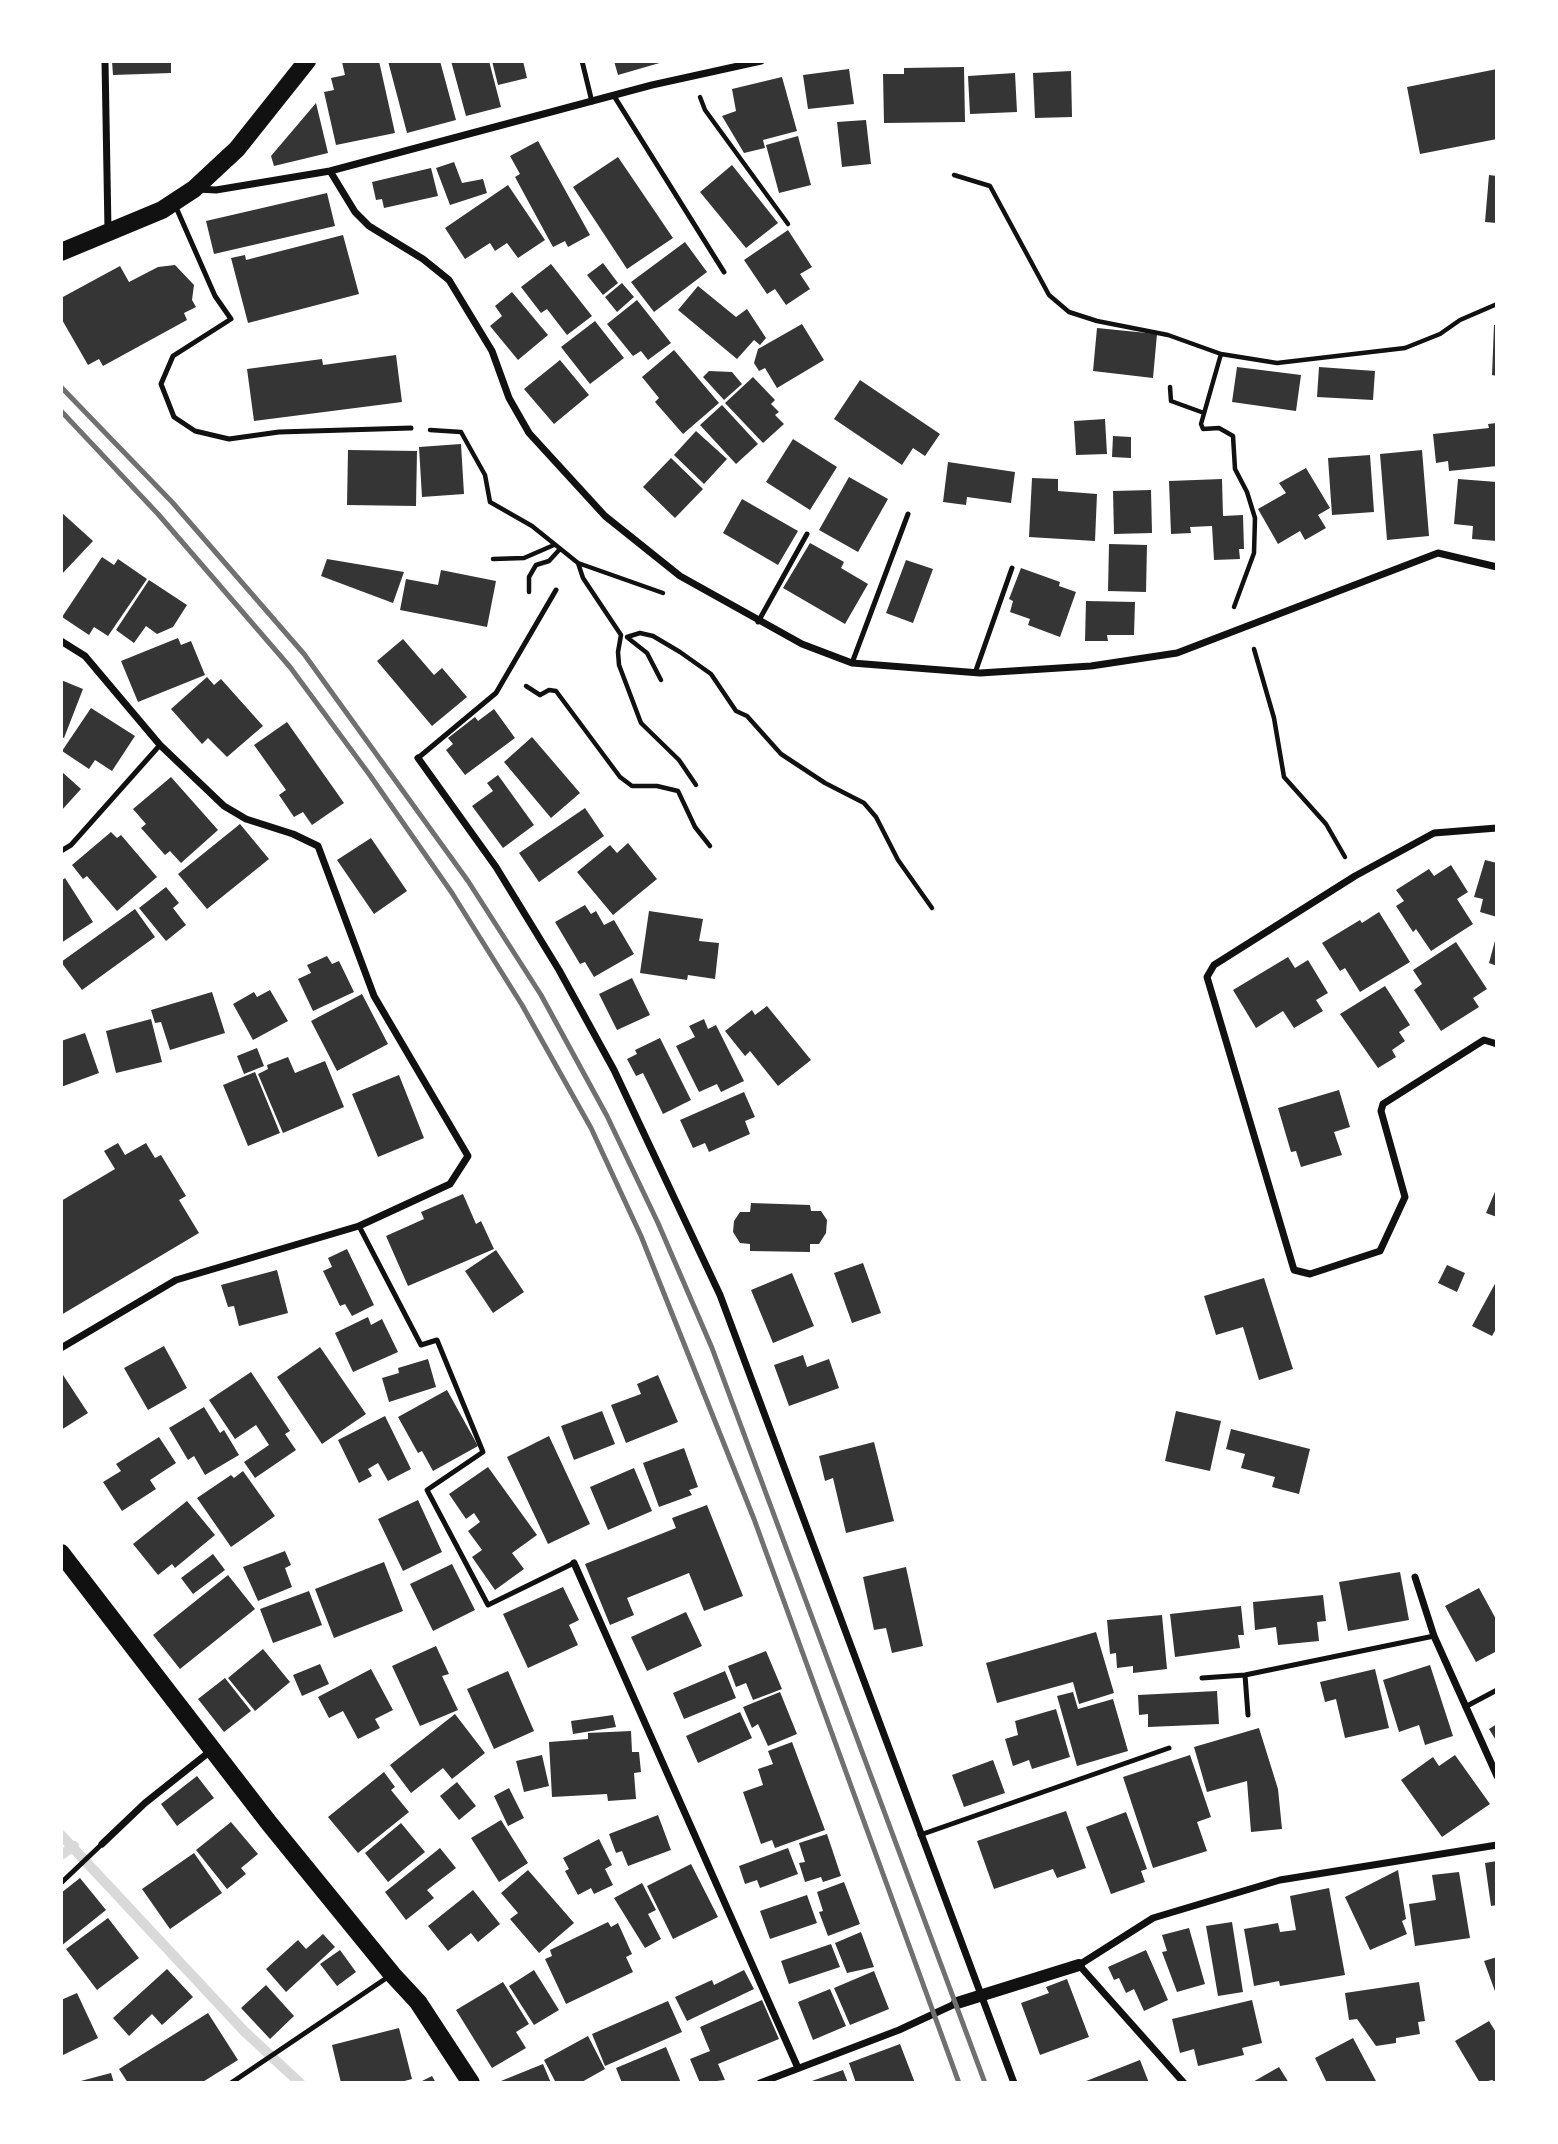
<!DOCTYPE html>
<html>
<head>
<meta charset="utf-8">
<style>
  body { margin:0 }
  #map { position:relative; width:1558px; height:2144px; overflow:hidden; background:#fff; font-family:Ubuntu,sans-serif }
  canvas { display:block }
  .frame { position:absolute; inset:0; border:63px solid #fff; pointer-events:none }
</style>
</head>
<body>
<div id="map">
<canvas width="1558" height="2144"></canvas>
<div class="frame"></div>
</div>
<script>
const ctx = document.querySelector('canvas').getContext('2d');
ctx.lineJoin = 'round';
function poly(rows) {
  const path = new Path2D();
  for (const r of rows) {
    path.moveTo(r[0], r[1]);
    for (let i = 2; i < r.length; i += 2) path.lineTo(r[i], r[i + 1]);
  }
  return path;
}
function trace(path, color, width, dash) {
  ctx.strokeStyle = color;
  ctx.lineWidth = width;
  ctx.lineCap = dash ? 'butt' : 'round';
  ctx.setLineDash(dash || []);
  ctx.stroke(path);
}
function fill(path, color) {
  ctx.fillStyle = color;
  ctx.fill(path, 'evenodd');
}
const stream = poly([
  [61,1835,244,2031,300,2083],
  [61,1855,74,1846]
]);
const building = poly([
  [112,61,171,61,171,73,113,75],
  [346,61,379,61,395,133,336,145,324,92,334,90,331,78,345,75,342,62],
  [388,61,440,61,456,120,407,133],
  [451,61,489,61,501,107,466,116],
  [492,61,523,61,527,78,498,85],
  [614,61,663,61,663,62,618,75],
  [964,67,965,122,884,123,883,74,904,74,904,68],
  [849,69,854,104,808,109,803,75],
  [1497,69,1497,139,1420,154,1407,87],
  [1071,71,1072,117,1035,118,1033,73],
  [1015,73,1017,112,970,114,968,76],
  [782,77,797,131,763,140,765,148,744,153,722,116,736,111,732,89],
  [316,103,328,153,274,166,271,156],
  [866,120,871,164,842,167,837,122],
  [798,136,811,185,779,193,766,145],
  [538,141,590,235,568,247,565,241,553,247,515,177,520,174,510,156],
  [618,157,673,238,627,269,573,187],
  [454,162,462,183,483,179,487,193,450,205,436,168],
  [732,165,778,223,746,248,700,192],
  [431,168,438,196,384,208,382,199,376,200,372,182],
  [1489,175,1497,176,1497,223,1485,222],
  [508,185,545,240,518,258,507,243,495,251,490,243,465,259,445,228],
  [327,193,335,226,214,254,206,221],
  [788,230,812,267,800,274,810,289,786,305,775,289,767,294,744,260],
  [343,235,359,294,248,323,231,258,245,255,246,260],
  [685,242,707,272,654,312,631,282],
  [603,263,618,283,603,295,587,275],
  [551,264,592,316,567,335,547,309,541,313,521,287],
  [175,265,194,285,192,300,196,307,184,313,187,320,103,366,99,359,88,365,61,318,61,298,120,266,129,282,158,267],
  [622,283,634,297,617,312,605,297],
  [698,286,736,317,747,309,766,338,760,345,754,340,737,359,678,310],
  [512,292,548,335,518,360,490,326,502,316,495,306],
  [637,300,671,343,648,360,641,351,633,356,607,324],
  [595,321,624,358,590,384,561,347],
  [802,324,824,360,777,388,765,368,759,371,754,363,758,349],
  [1494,325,1497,325,1497,376,1492,375],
  [1097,328,1157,334,1153,378,1093,371],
  [674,350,719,403,683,434,655,402,659,398,642,377],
  [396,355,402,402,254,421,247,369,322,359,323,365],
  [560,360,589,395,554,424,524,389],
  [1237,367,1301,375,1296,411,1232,402],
  [1319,367,1375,371,1373,400,1317,397],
  [709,371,732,372,742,384,724,400,703,377],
  [753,377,775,400,771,404,779,412,775,415,784,424,763,443,725,403],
  [860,380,940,434,925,456,913,448,902,465,834,419],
  [722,405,758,444,736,464,700,425],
  [1105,419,1107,454,1076,455,1074,421],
  [1497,423,1497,466,1449,471,1448,461,1436,463,1433,434,1489,428,1488,424],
  [696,431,727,459,704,484,674,455],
  [1113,436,1131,437,1131,458,1112,457],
  [793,439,837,467,810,510,766,482],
  [461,444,464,494,422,497,419,447],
  [348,450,417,451,416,506,347,505],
  [1422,450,1429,536,1387,540,1380,454],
  [1370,455,1374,512,1332,515,1328,458],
  [671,458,703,489,675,518,643,487],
  [948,462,1015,472,1011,503,967,497,966,505,943,502],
  [1306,468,1330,508,1318,515,1326,528,1305,540,1300,531,1278,544,1258,509,1286,493,1279,483],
  [849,477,888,499,858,552,819,530],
  [1032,478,1058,479,1058,491,1097,494,1095,541,1029,537],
  [1222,479,1223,516,1243,515,1244,549,1239,549,1240,559,1214,560,1212,526,1190,527,1191,533,1171,534,1169,481],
  [1458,479,1497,482,1497,541,1472,539,1473,526,1454,524],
  [1151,490,1152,533,1114,534,1113,491],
  [742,499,798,531,778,565,723,533],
  [61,512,93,541,61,575],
  [810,543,844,562,841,568,868,584,845,624,783,588],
  [1109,544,1147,545,1146,592,1108,591],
  [102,557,114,565,118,559,147,579,108,636,94,627,89,635,62,617],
  [327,559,404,572,393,603,321,576],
  [906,560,933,569,913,623,886,613],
  [1021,568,1060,582,1059,586,1076,592,1060,637,1028,625,1030,619,1010,612,1013,601,1009,599],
  [441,570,496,581,487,627,400,610,406,579,438,585],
  [149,580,187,605,173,627,157,634,146,626,134,643,116,630],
  [1086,601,1135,602,1134,635,1107,635,1108,641,1085,641],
  [178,638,181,645,191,641,205,675,138,702,121,661],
  [403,639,434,675,442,668,467,697,432,726,377,661],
  [207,677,214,685,221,679,263,726,227,757,208,738,202,744,171,709],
  [61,680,83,689,64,738,61,737],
  [91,708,135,736,112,771,95,760,89,769,62,751],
  [494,709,515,738,465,775,446,750,453,744,448,738,475,717,478,721],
  [287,722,344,803,312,825,303,812,294,817,279,795,286,790,254,745],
  [532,737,580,793,551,818,504,762],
  [61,771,81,789,61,811],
  [498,775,534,825,503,848,472,806,493,791,487,783],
  [171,777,218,830,181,863,170,851,165,855,141,828,146,824,133,809],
  [585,808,604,836,539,882,519,853],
  [240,824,269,859,207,909,178,874],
  [111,832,117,838,121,835,157,877,117,911,87,876,83,879,72,865],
  [371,838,407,891,374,914,337,860],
  [628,843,657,879,613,915,577,872,610,845,617,853],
  [1485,860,1497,863,1497,917,1480,912,1483,899,1474,897],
  [1451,865,1468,892,1457,899,1473,924,1431,951,1416,929,1413,932,1396,906,1404,901,1396,890,1429,869,1434,876],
  [65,878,93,922,61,943,61,881],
  [166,887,179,903,173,908,186,925,166,941,139,908],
  [585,905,591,914,596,911,604,925,614,920,634,954,594,977,585,962,580,964,555,922],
  [135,909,155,937,82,990,61,962],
  [649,911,703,919,699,941,719,943,715,979,688,975,687,980,640,973],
  [1379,912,1410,962,1360,992,1345,968,1340,971,1322,943,1360,920,1362,923],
  [1496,937,1497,937,1497,966,1489,963],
  [1456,942,1487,989,1473,998,1479,1007,1441,1031,1414,990,1422,984,1413,970],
  [327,956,332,964,339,961,354,992,313,1011,298,979,311,973,307,965],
  [1288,957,1295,968,1308,960,1328,993,1316,1000,1323,1011,1294,1028,1283,1011,1256,1028,1233,990],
  [632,978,650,1015,617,1030,599,994],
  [1385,986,1410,1025,1399,1032,1405,1041,1392,1050,1396,1057,1378,1068,1340,1014],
  [270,990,288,1021,253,1040,233,1004,254,992,257,997],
  [212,992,225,1033,170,1050,161,1022,155,1023,151,1010],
  [362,994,388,1044,337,1071,311,1021],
  [767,1006,811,1060,778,1086,750,1051,745,1056,725,1031,752,1010,755,1015],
  [151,1019,162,1062,116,1073,106,1031],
  [704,1019,708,1029,716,1025,744,1081,721,1092,717,1084,699,1092,676,1046,695,1037,689,1026],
  [85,1033,99,1073,61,1087,61,1041],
  [660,1038,691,1100,663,1114,643,1073,636,1076,627,1059,637,1054,635,1050],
  [257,1048,264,1066,244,1074,237,1056],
  [288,1057,295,1073,325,1061,344,1107,283,1133,258,1074,268,1069,267,1065],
  [255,1072,280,1133,248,1146,223,1085],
  [399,1075,424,1138,378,1157,352,1094],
  [1339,1090,1350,1127,1334,1132,1342,1155,1301,1167,1296,1151,1291,1152,1278,1108],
  [744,1092,755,1117,745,1121,750,1134,709,1152,705,1143,693,1148,680,1120],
  [118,1143,125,1155,146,1143,155,1158,161,1155,186,1196,179,1200,199,1233,61,1315,61,1201,115,1169,104,1151],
  [1497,1187,1497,1217,1486,1213],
  [463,1194,476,1224,481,1221,494,1249,408,1286,386,1236,424,1219,421,1212],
  [751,1203,810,1205,811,1211,821,1211,827,1220,826,1233,819,1244,810,1244,810,1252,750,1251,750,1244,740,1243,733,1232,734,1221,740,1212,750,1212],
  [347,1249,374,1305,352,1316,345,1304,340,1306,323,1271,332,1267,328,1258],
  [496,1250,524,1292,493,1313,465,1271],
  [863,1263,881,1313,852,1323,834,1273],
  [1447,1265,1465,1273,1457,1292,1438,1283],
  [277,1270,288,1313,239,1326,234,1306,228,1307,221,1285],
  [792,1273,814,1326,773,1343,751,1290],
  [1264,1278,1293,1369,1259,1380,1243,1327,1216,1335,1204,1296],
  [1497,1280,1497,1327,1492,1336,1472,1326],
  [368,1317,371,1325,382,1319,398,1352,353,1372,335,1333],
  [164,1346,187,1388,148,1410,124,1368],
  [320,1347,366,1414,322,1444,277,1377],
  [803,1355,807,1367,829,1359,839,1388,789,1406,774,1365],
  [428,1359,436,1387,389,1402,382,1378,399,1373,398,1368],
  [251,1372,290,1431,285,1434,296,1450,255,1478,244,1462,269,1445,256,1425,235,1439,209,1400],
  [63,1375,88,1413,61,1430,61,1376],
  [658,1375,678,1422,626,1443,611,1405,641,1394,637,1384],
  [447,1390,478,1446,433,1471,422,1451,418,1453,398,1417],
  [204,1407,220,1433,224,1430,239,1455,205,1475,194,1456,188,1460,169,1428],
  [602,1411,615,1444,574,1460,561,1426],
  [1176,1411,1221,1421,1210,1471,1165,1461],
  [385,1416,411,1469,388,1481,378,1463,368,1469,372,1476,359,1483,338,1440],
  [1231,1429,1310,1449,1299,1494,1272,1487,1275,1477,1241,1468,1245,1454,1226,1449],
  [549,1436,590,1524,548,1544,507,1457],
  [159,1437,176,1463,150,1480,156,1489,122,1511,103,1482,121,1471,116,1464],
  [874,1442,894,1521,846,1533,833,1478,825,1481,819,1456],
  [684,1448,698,1487,689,1490,692,1495,659,1507,643,1463],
  [488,1467,537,1535,512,1553,524,1569,495,1590,472,1557,482,1550,468,1531,480,1522,474,1513,466,1519,449,1494],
  [634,1468,652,1511,608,1530,590,1487],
  [243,1471,275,1516,231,1547,197,1498,231,1475,234,1478],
  [418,1500,442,1552,403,1571,378,1519],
  [187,1501,215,1535,175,1568,172,1564,158,1575,133,1544],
  [707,1505,743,1596,704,1611,689,1573,627,1598,634,1615,610,1625,585,1564,676,1528,672,1518],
  [285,1551,291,1565,285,1568,292,1587,258,1601,243,1567],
  [213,1554,225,1570,193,1594,181,1578],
  [384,1562,403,1611,334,1638,315,1589],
  [452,1564,475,1610,433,1631,410,1584],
  [906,1567,923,1646,892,1653,886,1628,874,1630,863,1577],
  [1400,1572,1409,1620,1348,1631,1339,1582],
  [228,1575,255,1609,180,1669,153,1635],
  [563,1587,579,1620,569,1625,578,1645,528,1668,503,1614],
  [1479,1588,1497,1621,1497,1651,1476,1662,1445,1606],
  [309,1591,322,1625,273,1643,260,1609],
  [1323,1595,1326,1621,1317,1622,1319,1641,1278,1645,1276,1627,1255,1630,1253,1602],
  [1241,1606,1244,1635,1238,1635,1240,1648,1175,1657,1170,1614],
  [686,1612,702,1646,647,1671,631,1637],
  [1162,1615,1167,1669,1133,1673,1133,1666,1117,1668,1116,1653,1110,1654,1107,1620],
  [1096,1632,1114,1693,1079,1704,1073,1682,997,1703,986,1663],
  [436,1646,449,1674,442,1676,458,1710,420,1726,392,1666],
  [263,1649,290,1682,255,1711,228,1678],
  [766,1651,782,1689,753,1700,746,1683,736,1687,728,1666],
  [320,1664,329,1684,302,1696,293,1675],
  [1430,1665,1453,1736,1425,1745,1419,1725,1399,1732,1383,1680],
  [371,1669,393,1710,375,1719,380,1728,358,1739,343,1711,329,1718,318,1697],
  [1375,1669,1389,1728,1345,1738,1336,1699,1325,1702,1320,1682],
  [508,1671,534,1731,494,1749,467,1689],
  [725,1671,736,1698,684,1719,673,1693],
  [225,1678,251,1711,224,1732,198,1699],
  [1217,1691,1219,1724,1148,1727,1148,1714,1139,1715,1138,1695],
  [780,1692,797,1734,768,1746,758,1724,752,1728,743,1707],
  [1073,1692,1078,1709,1113,1699,1128,1751,1077,1766,1057,1696],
  [1056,1709,1070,1757,1032,1769,1029,1760,1013,1766,1005,1739,1018,1735,1015,1721],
  [740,1712,752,1738,698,1763,686,1736],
  [455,1714,485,1753,452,1779,443,1768,411,1793,390,1765],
  [613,1715,616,1727,573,1734,571,1721],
  [1497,1724,1497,1742,1489,1729],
  [1259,1728,1278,1789,1282,1829,1251,1832,1247,1781,1207,1792,1194,1747],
  [631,1731,632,1752,639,1752,641,1772,634,1773,636,1799,608,1801,607,1794,552,1797,549,1742,588,1739,588,1733],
  [792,1742,825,1830,775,1848,772,1840,761,1844,743,1792,763,1785,758,1769,773,1764,768,1751],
  [542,1755,549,1786,524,1792,516,1761],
  [1190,1755,1211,1817,1197,1822,1207,1851,1153,1868,1123,1777],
  [1455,1755,1490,1804,1442,1837,1401,1780,1433,1757,1439,1766],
  [993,1760,1005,1793,964,1807,952,1775],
  [384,1772,395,1787,391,1790,409,1812,358,1853,328,1817],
  [197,1776,214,1798,177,1826,161,1804],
  [457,1782,476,1806,459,1820,440,1796],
  [509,1788,524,1818,508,1826,494,1796],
  [1066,1811,1086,1868,1057,1878,1053,1869,994,1889,977,1841],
  [1126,1812,1147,1869,1141,1871,1145,1882,1111,1894,1086,1827],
  [658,1815,671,1850,628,1866,622,1851,616,1853,609,1834],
  [501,1820,528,1863,499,1882,471,1838],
  [231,1822,258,1854,241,1868,246,1874,227,1889,196,1850],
  [401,1823,425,1852,388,1882,365,1853],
  [827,1834,841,1876,823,1882,821,1877,805,1882,799,1863,805,1862,799,1843],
  [599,1839,612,1865,605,1869,613,1885,594,1894,591,1888,578,1895,565,1871,569,1869,563,1858],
  [440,1848,456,1868,427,1890,434,1898,406,1920,385,1892],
  [788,1848,798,1874,760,1888,757,1880,745,1884,739,1866],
  [194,1853,222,1893,170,1929,142,1889],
  [1497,1861,1497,1905,1491,1906,1485,1863],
  [691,1864,718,1917,673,1939,647,1886],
  [528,1870,574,1923,539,1953,510,1919,518,1913,501,1893],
  [1398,1870,1406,1919,1402,1921,1407,1934,1370,1950,1345,1897],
  [1459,1872,1470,1938,1415,1946,1409,1904,1436,1900,1432,1875],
  [80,1878,106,1910,61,1946,61,1893],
  [844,1882,860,1924,828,1936,819,1912,823,1911,817,1892],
  [642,1883,656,1910,648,1914,661,1939,645,1948,614,1898],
  [1329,1888,1345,1975,1280,1986,1279,1981,1254,1986,1244,1929,1278,1923,1280,1932,1296,1930,1290,1896],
  [473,1890,500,1924,478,1942,471,1933,448,1951,428,1926],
  [807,1895,817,1923,770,1939,760,1911],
  [108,1918,139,1958,97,1990,66,1949],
  [608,1922,611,1927,618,1923,632,1954,626,1957,633,1972,566,2004,545,1959,552,1956,550,1950],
  [1232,1922,1243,1992,1218,1996,1206,1926],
  [1189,1928,1205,1984,1177,1992,1162,1952,1167,1951,1162,1935],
  [861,1932,874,1967,847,1973,835,1943],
  [323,1934,335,1947,286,1992,266,1969,298,1940,306,1949],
  [831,1944,840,1967,789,1984,781,1961],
  [340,1950,356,1972,337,1986,320,1964],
  [1146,1950,1168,2000,1144,2011,1134,1989,1126,1993,1119,1978,1114,1980,1108,1967],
  [1497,1957,1497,1994,1496,1994,1484,1961],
  [167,1969,193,1997,162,2025,152,2014,129,2036,113,2018],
  [534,1970,559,2010,534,2025,509,1986],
  [744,1970,754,1989,687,2021,675,1997,712,1980,714,1985],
  [874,1971,889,2009,850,2025,834,1988],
  [1067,1979,1089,2037,1040,2055,1021,2003,1049,1993,1046,1987],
  [503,1982,529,2024,516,2032,526,2048,492,2068,456,2010],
  [1419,1982,1425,2021,1418,2022,1420,2034,1396,2038,1396,2043,1376,2046,1357,2019,1349,2020,1345,1993],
  [266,1985,294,2016,270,2039,241,2008],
  [830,1989,846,2026,813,2040,798,2002],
  [77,1993,98,2038,61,2056,61,2000],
  [762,2000,779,2039,718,2064,725,2080,700,2083,690,2059,710,2051,700,2027],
  [1252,2000,1262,2043,1242,2048,1244,2055,1198,2066,1194,2049,1180,2053,1172,2019],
  [668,2001,682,2032,605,2066,592,2034],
  [208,2013,238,2060,201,2083,128,2083,119,2069],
  [1489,2021,1497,2034,1497,2083,1492,2080,1480,2083,1455,2041],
  [399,2028,412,2079,397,2083,341,2083,332,2045],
  [588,2036,605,2069,580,2083,556,2083,544,2060],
  [1353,2038,1377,2083,1327,2083,1315,2058],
  [900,2044,915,2083,856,2083,849,2063],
  [666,2047,681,2083,622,2083,616,2068],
  [1140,2060,1149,2083,1081,2083],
  [543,2064,551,2083,496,2083],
  [1279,2067,1289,2083,1251,2083],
  [843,2070,848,2083,809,2083,809,2082],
  [111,2073,114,2083,77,2083,77,2082],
  [432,2076,436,2083,418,2083]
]);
const path = poly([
  [700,97,705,110,788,224],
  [954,175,990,186,1049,295,1069,312,1097,321,1168,335,1221,354,1277,363,1405,348,1440,334,1460,320,1497,304],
  [1221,354,1201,424,1203,429,1219,428,1233,436,1235,469,1247,492,1255,518,1254,553,1234,607],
  [1170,387,1171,401,1204,413],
  [430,430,461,432,485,475,490,502,532,526,578,563,663,593],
  [493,559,524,558,554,545],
  [578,563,583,578,621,635,618,652,619,665,641,723,679,760,696,785],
  [529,592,529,577,536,565,549,561,560,549],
  [627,637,640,633,653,636,680,652,711,674,736,711,747,716,781,754,825,783,864,803,876,817,898,860,932,908],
  [628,638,647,653,661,680],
  [1254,649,1274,718,1284,777,1326,824,1345,857],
  [526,686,540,695,549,690,556,691,620,777,632,786,657,786,678,791,695,827,710,846]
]);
const service = poly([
  [582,61,592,102],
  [614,96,724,272],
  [175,205,215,296,231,319,173,356,161,384,174,417,195,431,229,439,279,432,411,428],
  [758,622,807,534],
  [852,663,908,514],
  [975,673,1012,568],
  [418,758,496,693,556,590],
  [61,851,71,845,160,745],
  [359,1226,421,1345,437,1340,483,1452,427,1490,488,1605,574,1563],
  [1245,1675,1248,1715],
  [1202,1678,1245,1675,1434,1636],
  [1465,1707,1497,1690],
  [920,1835,1169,1748],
  [61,1883,102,1844],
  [231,2083,388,1977]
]);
const minor = poly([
  [105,61,108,230],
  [330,171,355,212,369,226,423,259,449,280,492,351,509,398,529,433,605,516,680,576,802,644,852,663,980,673,1091,666,1177,653,1438,553,1497,567],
  [198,189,216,190,330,171,652,85,761,61],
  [61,641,85,656,160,745,224,806,246,819,293,834,318,846,374,996,468,1156,450,1184,359,1226,176,1280,61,1348],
  [418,758,496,867,559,970,614,1070,720,1295,1014,2083],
  [1497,828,1434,833,1355,876,1214,965,1207,977,1294,1270,1310,1274,1380,1251,1405,1197,1381,1111,1383,1104,1484,1040,1497,1044],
  [574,1563,798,2068],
  [1415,1577,1434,1636,1497,1776],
  [102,1844,145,1803,213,1749],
  [760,2083,899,2030,957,2003],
  [1184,2083,1079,1965,1153,1918,1280,1880,1497,1845]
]);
const tertiary = poly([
  [957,2003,1079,1965]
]);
const primary = poly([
  [61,252,162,210,194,189,237,149,307,61],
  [61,1553,269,1823,392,1974,418,2002,471,2083]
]);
const rail = poly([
  [61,387,172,502,304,654,468,881,541,995,607,1116,658,1223,712,1348,985,2083],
  [61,411,158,514,290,667,369,774,452,893,522,1005,591,1128,641,1236,754,1519,959,2083]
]);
trace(stream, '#d9d9d9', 10);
fill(building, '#353535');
trace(path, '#111', 4.5);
trace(service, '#111', 5);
trace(minor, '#111', 7);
trace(tertiary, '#111', 12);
trace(primary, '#111', 18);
trace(rail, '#707070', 5);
</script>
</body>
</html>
